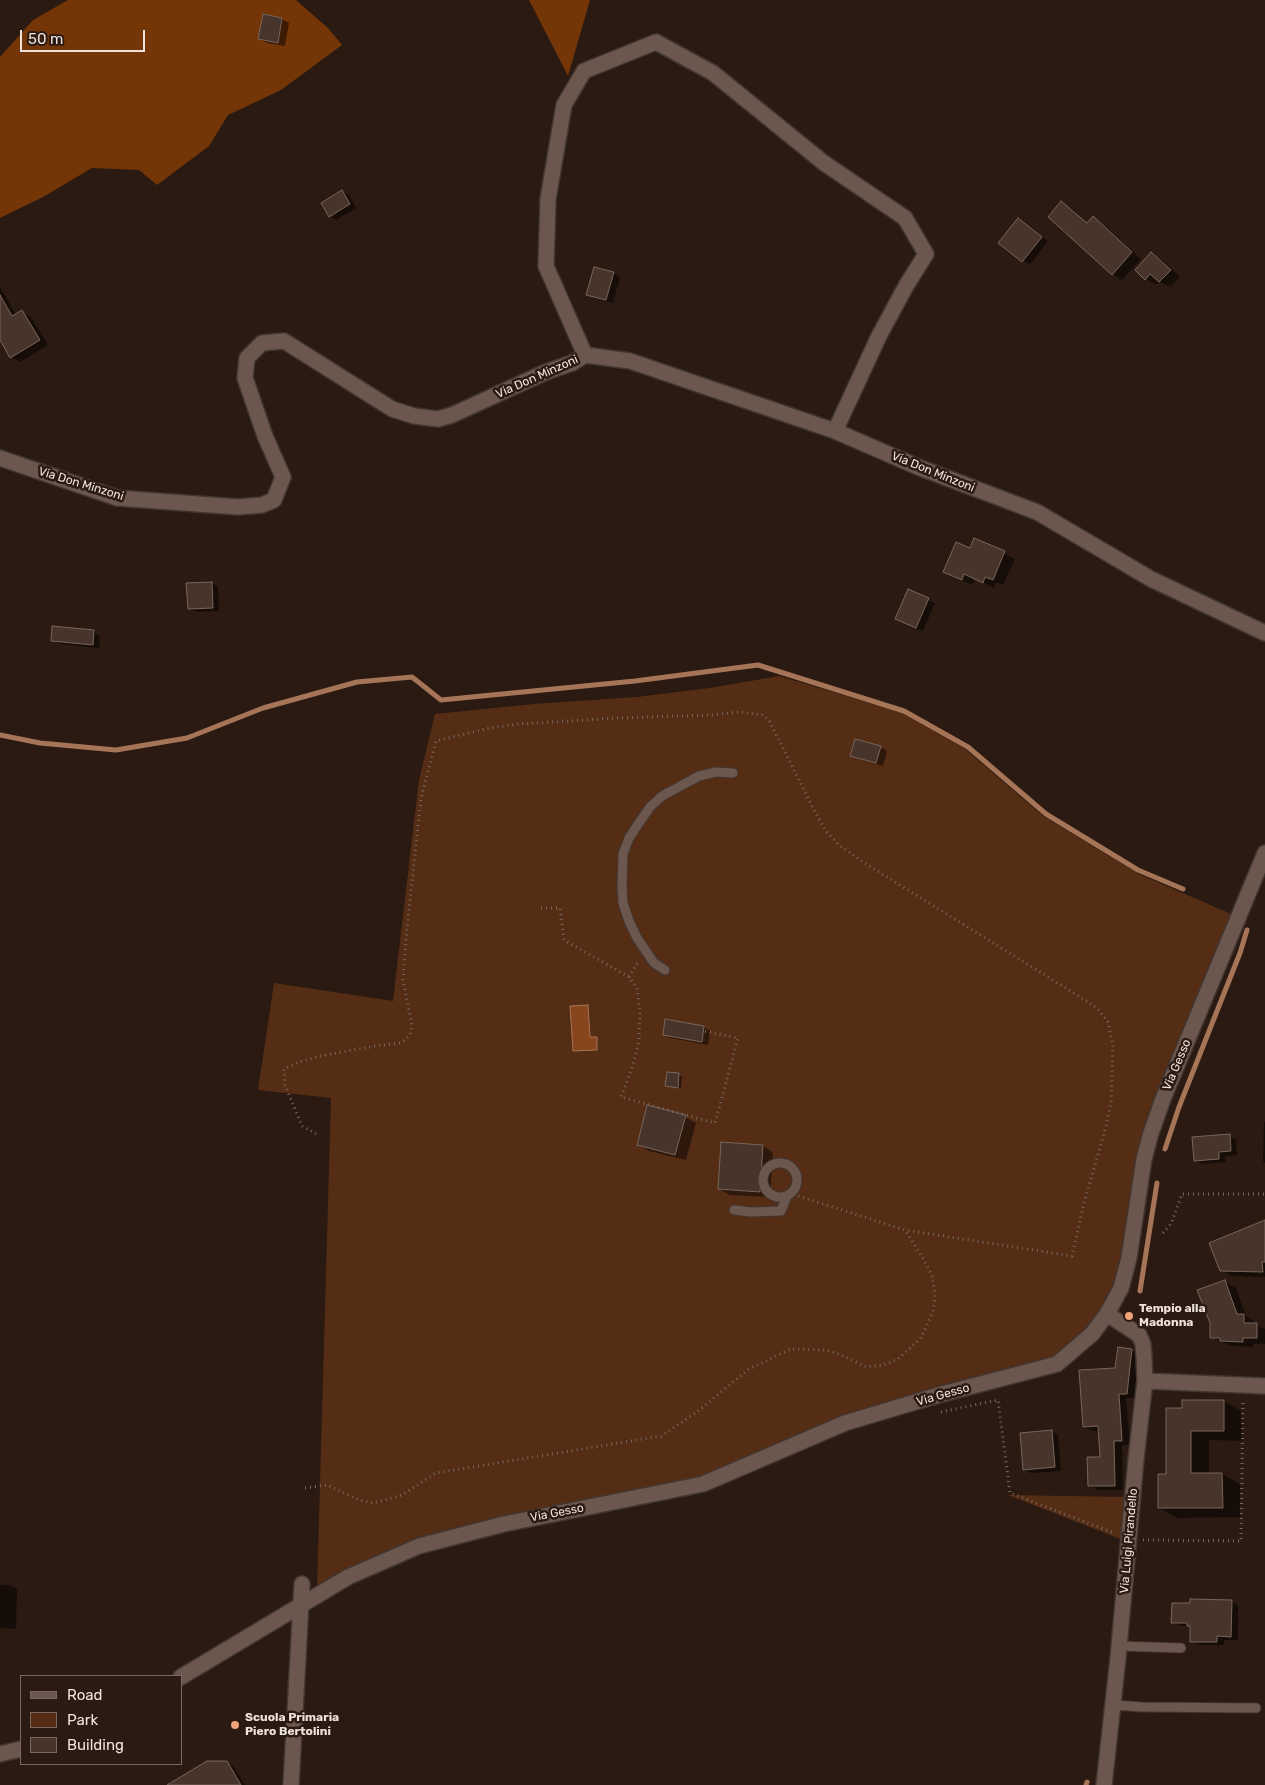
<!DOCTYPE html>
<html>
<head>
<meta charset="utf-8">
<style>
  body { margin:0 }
  #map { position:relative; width:1265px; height:1785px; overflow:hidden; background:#2a1a11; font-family:Rubik,sans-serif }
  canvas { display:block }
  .legend { position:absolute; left:20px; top:1675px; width:162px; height:90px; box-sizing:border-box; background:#2a1a11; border:1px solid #786a62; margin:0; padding:6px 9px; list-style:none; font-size:15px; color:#eee2dc }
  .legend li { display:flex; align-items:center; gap:10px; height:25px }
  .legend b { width:25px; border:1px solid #786a62 }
  .scale { position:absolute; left:20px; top:30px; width:125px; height:22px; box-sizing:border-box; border:2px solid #eee2dc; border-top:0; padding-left:6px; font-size:15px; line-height:18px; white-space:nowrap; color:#eee2dc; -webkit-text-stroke:4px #2a1a11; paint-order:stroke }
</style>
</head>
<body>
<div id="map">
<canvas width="1265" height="1785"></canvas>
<ul class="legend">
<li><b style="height:6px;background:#6b574d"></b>Road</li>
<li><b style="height:14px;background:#552d15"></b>Park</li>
<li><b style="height:14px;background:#47352b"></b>Building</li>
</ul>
<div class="scale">50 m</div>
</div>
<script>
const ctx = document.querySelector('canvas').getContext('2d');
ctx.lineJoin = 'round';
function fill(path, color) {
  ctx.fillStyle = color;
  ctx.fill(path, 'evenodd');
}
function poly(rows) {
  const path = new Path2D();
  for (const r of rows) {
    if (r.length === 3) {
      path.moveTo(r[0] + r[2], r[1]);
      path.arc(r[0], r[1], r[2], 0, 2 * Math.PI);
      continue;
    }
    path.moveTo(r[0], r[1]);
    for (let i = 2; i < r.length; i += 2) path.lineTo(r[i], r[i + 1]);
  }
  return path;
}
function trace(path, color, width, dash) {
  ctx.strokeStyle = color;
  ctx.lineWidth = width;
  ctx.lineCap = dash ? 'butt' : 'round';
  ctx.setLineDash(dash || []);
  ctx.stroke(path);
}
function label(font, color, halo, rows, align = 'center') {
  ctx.font = font + ' Rubik,sans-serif';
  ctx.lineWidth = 5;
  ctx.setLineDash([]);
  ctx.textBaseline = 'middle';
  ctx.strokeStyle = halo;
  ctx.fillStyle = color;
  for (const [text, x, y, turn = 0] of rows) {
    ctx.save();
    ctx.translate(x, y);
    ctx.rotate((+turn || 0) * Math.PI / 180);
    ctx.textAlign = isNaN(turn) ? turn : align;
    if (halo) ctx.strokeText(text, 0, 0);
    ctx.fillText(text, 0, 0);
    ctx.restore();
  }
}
const green = poly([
  [779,676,903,713,965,749,1043,816,1139,874,1238,917,1142,1170,1133,1276,1098,1328,1043,1364,881,1414,673,1495,467,1533,367,1560,317,1589,331,1098,258,1090,274,983,393,1001,419,780,435,714,534,704,637,697,710,688],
  [1008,1495,1126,1497,1123,1540]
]);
const forest = poly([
  [68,0,296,0,328,28,342,45,281,90,228,115,209,146,157,185,139,170,92,168,43,197,0,218,0,57,33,20],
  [529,0,590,0,568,76]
]);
const water = poly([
  [588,1005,590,1037,597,1037,597,1050,573,1051,570,1006,588,1005]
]);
const shadow = poly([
  [264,16,282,19,289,23,285,46,267,43,260,39],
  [342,192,349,195,356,208,336,220,330,216],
  [1061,203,1071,208,1088,223,1093,218,1103,224,1141,259,1122,280,1112,274],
  [1018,220,1048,241,1030,265,1000,243],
  [1152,254,1162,260,1180,277,1170,287,1159,281,1156,285,1146,279],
  [614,273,620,277,613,303,595,298,588,294],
  [0,287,16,315,22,312,31,317,48,345,20,362,11,357,0,338],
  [971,550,1004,553,1015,559,1003,585,996,582,994,588,975,579,972,585,945,572],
  [211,583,218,587,219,611,196,612,189,608],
  [908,591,935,603,923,631,903,622],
  [94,632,100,636,99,648,59,644,52,640],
  [880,747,887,751,883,766,859,759,852,755],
  [704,1027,710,1031,708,1045,671,1038,664,1035],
  [668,1073,682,1076,681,1088,666,1086],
  [685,1117,696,1123,686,1160,649,1151,638,1144],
  [1264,1122,1265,1122,1265,1163,1263,1162],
  [1229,1136,1236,1140,1237,1155,1225,1156,1226,1162,1202,1164,1195,1160],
  [763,1146,773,1152,770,1197,730,1195,719,1189],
  [1265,1221,1265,1277,1232,1276,1221,1270],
  [1225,1282,1236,1288,1246,1316,1254,1321,1254,1325,1265,1329,1265,1344,1253,1344,1253,1347,1232,1346,1211,1337],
  [1131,1350,1140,1355,1135,1398,1126,1398,1130,1445,1122,1445,1123,1490,1098,1490,1089,1486,1102,1458,1099,1431,1092,1431,1084,1427,1116,1369],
  [1224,1401,1241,1411,1242,1441,1209,1440,1209,1474,1222,1474,1240,1484,1240,1517,1177,1518,1159,1508,1183,1409],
  [1051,1431,1058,1435,1061,1471,1031,1473,1024,1470],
  [0,1585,10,1585,17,1589,16,1629,0,1628],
  [1231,1601,1238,1605,1238,1640,1224,1640,1224,1645,1199,1645,1192,1641,1190,1626,1180,1626,1173,1622],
  [226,1762,233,1766,245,1785,169,1785]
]);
const stream = poly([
  [0,735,40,743,116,750,187,738,263,708,357,682,412,677,441,700,635,681,758,665,904,711,968,747,1046,814,1138,870,1183,889],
  [1165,1149,1179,1107,1240,953,1247,930],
  [1140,1291,1157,1183],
  [1086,1785,1087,1782]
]);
const building = poly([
  [263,14,282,18,278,43,258,39,263,14],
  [342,190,350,204,329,217,321,203,342,190],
  [1061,201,1087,223,1093,216,1132,252,1112,275,1048,217,1061,201],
  [1018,218,1042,237,1022,262,998,243,1018,218],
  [1151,252,1171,270,1159,282,1150,274,1145,280,1135,270,1151,252],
  [594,267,614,272,606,300,586,295,594,267],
  [0,295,12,316,22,310,40,340,10,358,0,340,0,295],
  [974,538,1005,551,993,580,985,577,983,583,964,574,962,580,943,572,956,542,970,548,974,538],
  [212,582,213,608,188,609,186,583,212,582],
  [908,589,929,598,916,628,895,619,908,589],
  [52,626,94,630,93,645,51,641,52,626],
  [855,739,881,746,876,763,850,756,855,739],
  [665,1019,704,1026,702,1042,663,1035,665,1019],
  [667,1072,679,1073,678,1088,665,1086,667,1072],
  [647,1105,686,1115,675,1155,637,1145,647,1105],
  [1230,1134,1231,1151,1219,1152,1219,1159,1194,1161,1192,1137,1230,1134],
  [721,1142,763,1145,760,1192,718,1189,721,1142],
  [1265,1220,1265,1262,1262,1262,1263,1272,1220,1271,1209,1243,1265,1220],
  [1225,1280,1237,1314,1244,1314,1244,1323,1257,1323,1257,1338,1243,1338,1243,1342,1220,1341,1220,1338,1210,1338,1210,1323,1197,1290,1225,1280],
  [1118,1347,1132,1349,1127,1394,1119,1394,1122,1441,1114,1441,1115,1486,1088,1486,1087,1457,1100,1457,1098,1426,1083,1427,1079,1370,1115,1368,1118,1347],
  [1182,1400,1224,1400,1224,1431,1191,1431,1191,1473,1222,1473,1223,1508,1158,1508,1158,1474,1166,1474,1166,1408,1182,1408,1182,1400],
  [1052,1430,1055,1467,1023,1470,1020,1433,1052,1430],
  [1190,1599,1232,1600,1231,1637,1217,1636,1217,1642,1190,1642,1190,1626,1187,1626,1187,1623,1171,1623,1172,1603,1190,1603,1190,1599],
  [207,1761,227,1761,241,1785,167,1785,207,1761]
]);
const path = poly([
  [541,908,560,908,564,940,629,977,637,988,640,1011,639,1040,633,1065,621,1097,715,1123,738,1038,703,1031],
  [629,977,638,962],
  [316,1134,302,1126,285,1085,284,1069,299,1062,320,1056,376,1046,401,1043,410,1035,412,1025,403,980,407,928,421,798,436,741,490,728,519,724,617,718,711,715,738,712,762,715,769,720,815,812,826,831,839,845,863,862,1085,1000,1098,1009,1108,1022,1113,1046,1111,1102,1106,1127,1084,1203,1072,1256,905,1230],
  [1163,1233,1171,1224,1182,1194,1265,1194],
  [941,1412,998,1400,1010,1493,1114,1533],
  [305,1488,327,1485,359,1500,374,1503,402,1495,436,1473,661,1436,697,1412,749,1369,791,1349,827,1350,843,1356,867,1367,883,1365,898,1359,921,1338,933,1312,935,1296,932,1276,924,1260,905,1230,798,1196],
  [1143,1540,1241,1541,1243,1400]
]);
const service = poly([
  [665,970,654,963,637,938,629,921,623,903,622,887,623,854,629,838,639,823,650,807,662,796,699,776,716,772,733,773],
  [780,1180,17],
  [734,1210,751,1212,781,1211,787,1196],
  [1119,1646,1181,1648],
  [1113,1705,1142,1707,1256,1708]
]);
const minor = poly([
  [585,355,546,266,548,199,564,105,584,71,656,42,713,73,824,163,905,218,926,254,906,286,879,336,835,431],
  [0,458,117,498,238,507,262,505,274,500,283,477,265,436,245,378,247,358,262,343,284,341,392,409,414,416,438,419,452,415,546,372,572,363,585,355,630,361,835,431,918,467,1037,512,1151,579,1265,633],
  [1145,1381,1265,1386],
  [181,1677,348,1577,419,1546,504,1524,703,1484,845,1423,942,1394,1057,1364,1092,1334,1107,1314,1121,1288,1129,1258,1144,1159,1151,1133,1163,1099,1265,853],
  [0,1754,21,1749],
  [291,1785,302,1584],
  [1104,1785,1118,1658,1136,1459,1145,1381,1144,1357,1143,1344,1139,1335,1107,1314]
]);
const markers = [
  [1129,1316,5,"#efa378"],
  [235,1725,5,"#efa378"]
];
const streetNames = [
  ["Via Don Minzoni",537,377,-24],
  ["Via Don Minzoni",933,472,22],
  ["Via Don Minzoni",81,484,17],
  ["Via Gesso",1177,1065,-67],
  ["Via Gesso",943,1395,-16],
  ["Via Gesso",557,1513,-11],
  ["Via Luigi Pirandello",1129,1541,-85]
];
const poiNames = [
  ["Tempio alla",1139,1309],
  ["Madonna",1139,1323],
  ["Scuola Primaria",245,1718],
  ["Piero Bertolini",245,1732]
];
fill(green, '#552d15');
fill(forest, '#743507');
fill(water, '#87461e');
trace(water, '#a67557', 1);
fill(shadow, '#0007');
trace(stream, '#a67557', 5);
fill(building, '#47352b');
trace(building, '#79655a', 1);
trace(service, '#423631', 11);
trace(minor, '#423631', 18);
trace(path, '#766860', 3, [1, 4]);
trace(service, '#6b574d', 9);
trace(minor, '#6b574d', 15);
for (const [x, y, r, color] of markers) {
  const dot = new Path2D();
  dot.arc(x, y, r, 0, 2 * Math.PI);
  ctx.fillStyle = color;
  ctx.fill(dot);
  trace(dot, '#2a1a11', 2);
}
label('12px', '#eee2dc', '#2a1a11', streetNames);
label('bold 12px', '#eee2dc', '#2a1a11', poiNames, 'left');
</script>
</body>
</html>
